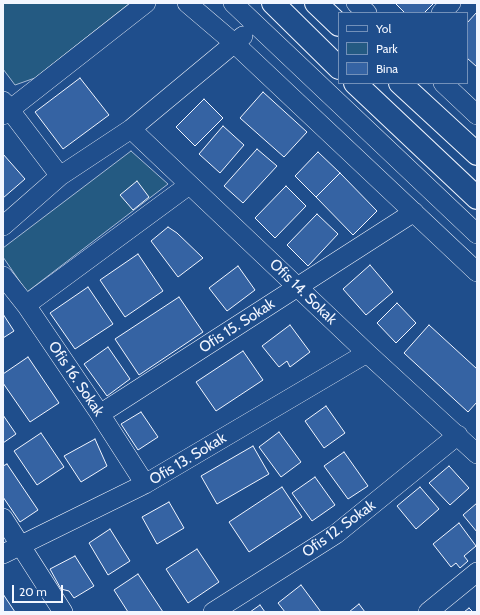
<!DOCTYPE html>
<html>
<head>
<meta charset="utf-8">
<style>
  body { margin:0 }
  #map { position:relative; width:480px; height:615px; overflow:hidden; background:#1f4e8c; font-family:Cabin,sans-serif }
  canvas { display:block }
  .frame { position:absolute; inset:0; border:4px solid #f2f6ff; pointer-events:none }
  .legend { position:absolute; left:338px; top:12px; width:130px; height:72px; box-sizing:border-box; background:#1f4e8c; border:1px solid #7391ba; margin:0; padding:5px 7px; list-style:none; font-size:12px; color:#f2f6ff }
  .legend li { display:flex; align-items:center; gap:8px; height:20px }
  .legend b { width:20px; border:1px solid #7391ba }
  .scale { position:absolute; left:12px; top:585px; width:51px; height:18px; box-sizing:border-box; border:2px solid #f2f6ff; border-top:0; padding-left:5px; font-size:12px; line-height:14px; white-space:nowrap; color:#f2f6ff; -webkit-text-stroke:3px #1f4e8c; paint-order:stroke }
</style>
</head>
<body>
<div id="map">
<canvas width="480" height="615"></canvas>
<div class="frame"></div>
<ul class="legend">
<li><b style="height:5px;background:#1f4e8c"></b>Yol</li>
<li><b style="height:11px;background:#245a82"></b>Park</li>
<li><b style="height:11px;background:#3563a3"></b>Bina</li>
</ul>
<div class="scale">20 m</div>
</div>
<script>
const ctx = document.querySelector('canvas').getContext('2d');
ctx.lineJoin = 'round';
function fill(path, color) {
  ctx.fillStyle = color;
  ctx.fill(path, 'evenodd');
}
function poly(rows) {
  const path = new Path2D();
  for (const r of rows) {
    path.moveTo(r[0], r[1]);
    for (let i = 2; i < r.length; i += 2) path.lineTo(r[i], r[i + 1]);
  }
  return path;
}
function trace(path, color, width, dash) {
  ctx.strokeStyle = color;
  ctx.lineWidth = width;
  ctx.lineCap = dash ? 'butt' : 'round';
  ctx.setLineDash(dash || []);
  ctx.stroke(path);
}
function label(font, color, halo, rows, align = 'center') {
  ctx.font = font + ' Cabin,sans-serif';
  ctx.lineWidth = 3;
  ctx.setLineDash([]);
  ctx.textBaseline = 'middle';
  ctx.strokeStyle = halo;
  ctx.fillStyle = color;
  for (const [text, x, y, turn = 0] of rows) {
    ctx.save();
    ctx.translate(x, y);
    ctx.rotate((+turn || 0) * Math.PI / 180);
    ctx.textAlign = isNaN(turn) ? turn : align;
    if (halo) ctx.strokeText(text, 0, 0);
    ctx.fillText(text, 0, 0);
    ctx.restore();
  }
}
const green = poly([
  [3,3,130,3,35,78,15,85,3,69,3,3],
  [131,151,168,184,27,292,3,257,3,248,131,151]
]);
const building = poly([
  [395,3,434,3,424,13,405,13,395,3],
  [477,12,477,67,467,58,467,23,477,12],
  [80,78,109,115,63,149,35,112,80,78],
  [263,92,307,132,284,157,240,118,263,92],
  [204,99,223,118,195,146,176,127,204,99],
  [223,126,244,145,220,173,199,154,223,126],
  [257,149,277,166,243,203,224,186,257,149],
  [318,152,340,173,316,197,295,176,318,152],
  [3,154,25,179,3,198,3,154],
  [340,173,377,211,353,235,316,197,340,173],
  [137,181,149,197,133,210,120,195,137,181],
  [286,186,306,206,275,238,255,218,286,186],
  [317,214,338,234,308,266,287,245,317,214],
  [168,227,177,233,203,258,178,277,151,241,168,227],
  [138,254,163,291,125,317,100,280,138,254],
  [370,265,393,292,366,315,343,289,370,265],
  [238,266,255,290,227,311,209,288,238,266],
  [88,287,113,324,75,349,50,313,88,287],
  [179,297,203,332,139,375,115,339,179,297],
  [397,303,416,323,396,343,377,323,397,303],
  [3,314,14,331,3,338,3,314],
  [290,325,310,352,290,367,287,361,279,367,262,346,290,325],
  [429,325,477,369,477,402,468,412,404,353,429,325],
  [108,347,130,379,107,396,84,364,108,347],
  [243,351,263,380,216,411,196,382,243,351],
  [28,357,59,403,30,422,3,383,3,374,28,357],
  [326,406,345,433,324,448,305,421,326,406],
  [141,412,158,437,138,450,121,424,141,412],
  [3,415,16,434,3,443,3,415],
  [279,432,301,462,281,477,259,447,279,432],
  [41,433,64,467,37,485,14,451,41,433],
  [95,439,107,466,81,482,64,456,95,439],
  [253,446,269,474,217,504,201,476,253,446],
  [344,452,368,486,348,499,324,466,344,452],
  [7,464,38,510,20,522,3,497,3,466,7,464],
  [449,466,469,488,450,505,429,483,449,466],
  [315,477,335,505,312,521,292,493,315,477],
  [282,487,302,517,249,552,229,522,282,487],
  [420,487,439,509,416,529,397,506,420,487],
  [169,502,184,528,157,544,142,517,169,502],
  [477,503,477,532,463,515,477,503],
  [459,523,476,546,464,556,468,561,460,568,456,563,451,567,433,544,459,523],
  [110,529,130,561,108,575,89,543,110,529],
  [197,549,219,582,188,603,166,569,197,549],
  [75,556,94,586,74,598,69,591,61,589,50,569,75,556],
  [138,574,163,612,128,612,114,590,138,574],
  [301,585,321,612,285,612,278,603,301,585],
  [3,594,15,612,3,612,3,594],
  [359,604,365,612,349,612,359,604],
  [260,605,265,612,250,612,260,605],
  [469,608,473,612,464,612,469,608]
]);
const minor = poly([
  [187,3,234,43,477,272],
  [233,3,477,234],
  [356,3,367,13],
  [441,13,451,3],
  [443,83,477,115],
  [3,101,60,176],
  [3,115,146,3],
  [131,129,367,353,477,454],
  [3,226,60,176,131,129,243,36],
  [3,276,26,305,100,414,145,484],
  [26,305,189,185],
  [100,414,414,212],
  [3,518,63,612],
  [3,554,145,484,367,353],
  [213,612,336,534,458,435],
  [428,612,477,572]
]);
const highway = poly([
  [273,3,339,68],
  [316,3,339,25],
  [355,83,477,198],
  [400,83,477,154]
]);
const streetNames = [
  ["Ofis 14. Sokak",303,292,44],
  ["Ofis 15. Sokak",237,326,-33],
  ["Ofis 16. Sokak",76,379,56],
  ["Ofis 13. Sokak",188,459,-31],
  ["Ofis 12. Sokak",339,529,-36]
];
fill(green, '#245a82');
trace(green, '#a8bbd7', 1);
fill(building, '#3563a3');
trace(building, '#f2f6ff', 1);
trace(minor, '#f2f6ff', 20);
trace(highway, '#f2f6ff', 24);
trace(minor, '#1f4e8c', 19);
trace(highway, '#1f4e8c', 22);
label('15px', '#f2f6ff', '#1f4e8c', streetNames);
</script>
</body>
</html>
